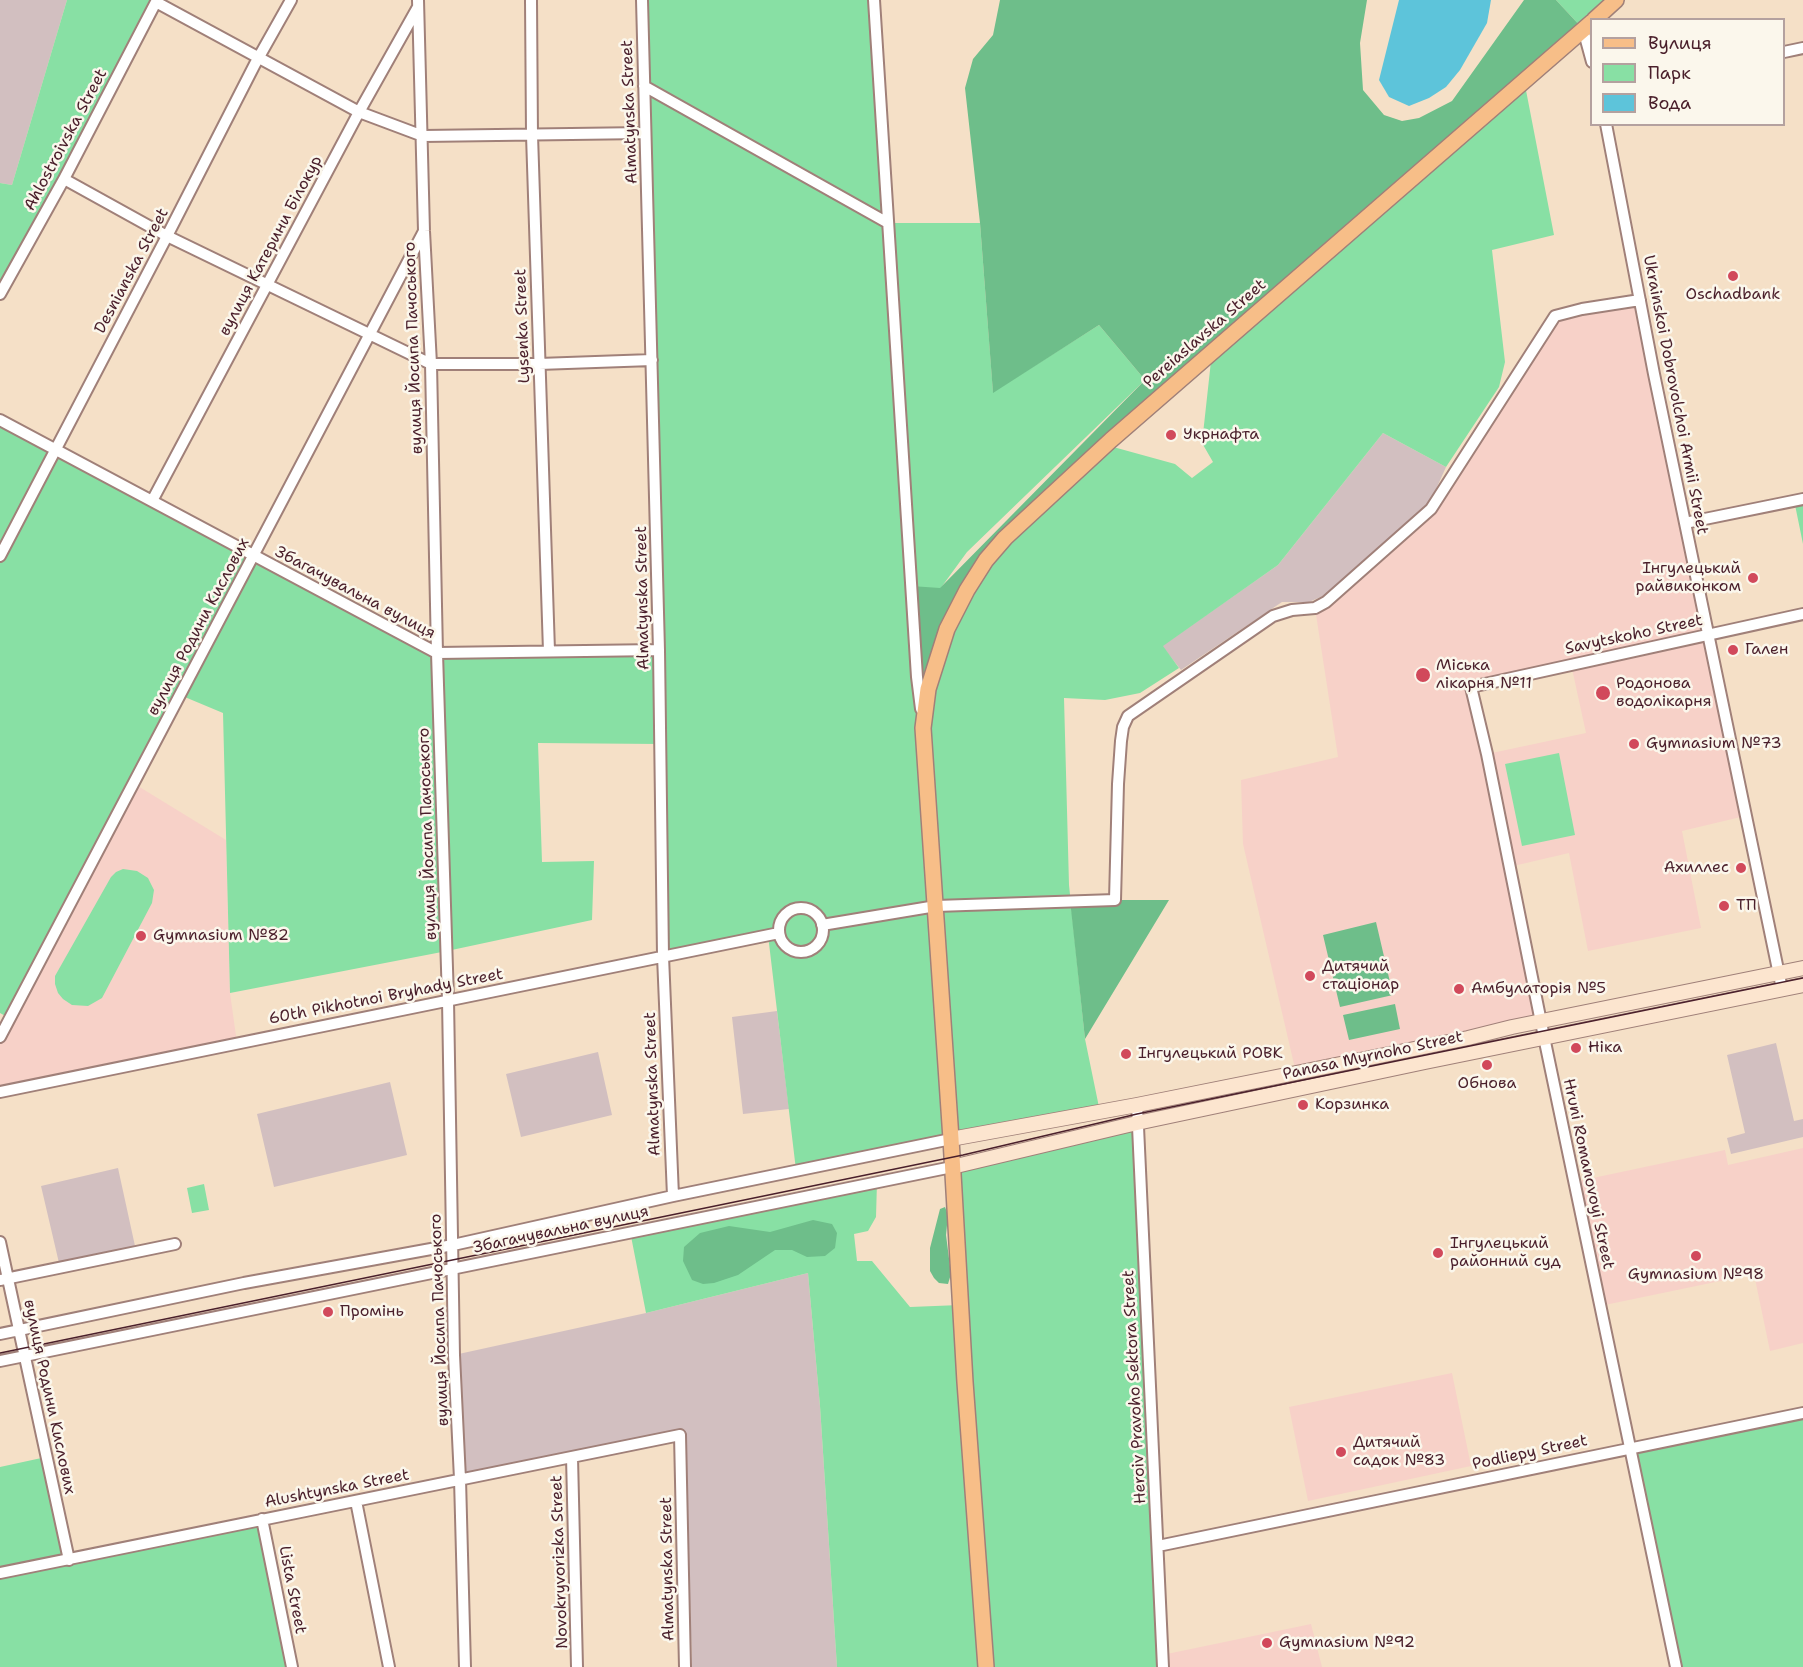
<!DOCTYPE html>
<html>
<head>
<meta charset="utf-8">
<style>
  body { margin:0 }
  #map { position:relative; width:1803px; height:1667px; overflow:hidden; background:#f5e0c7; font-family:"Shantell Sans",sans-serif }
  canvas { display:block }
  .legend { position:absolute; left:1590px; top:18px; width:195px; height:108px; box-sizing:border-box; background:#fbf7ec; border:2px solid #b4a19f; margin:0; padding:8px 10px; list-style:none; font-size:18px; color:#4a1f2b }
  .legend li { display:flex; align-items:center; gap:12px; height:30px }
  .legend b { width:30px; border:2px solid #b4a19f }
</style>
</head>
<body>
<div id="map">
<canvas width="1803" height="1667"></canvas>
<ul class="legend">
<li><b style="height:8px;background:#f7be88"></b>Вулиця</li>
<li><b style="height:16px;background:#88e0a4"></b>Парк</li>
<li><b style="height:16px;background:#5dc4da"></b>Вода</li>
</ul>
</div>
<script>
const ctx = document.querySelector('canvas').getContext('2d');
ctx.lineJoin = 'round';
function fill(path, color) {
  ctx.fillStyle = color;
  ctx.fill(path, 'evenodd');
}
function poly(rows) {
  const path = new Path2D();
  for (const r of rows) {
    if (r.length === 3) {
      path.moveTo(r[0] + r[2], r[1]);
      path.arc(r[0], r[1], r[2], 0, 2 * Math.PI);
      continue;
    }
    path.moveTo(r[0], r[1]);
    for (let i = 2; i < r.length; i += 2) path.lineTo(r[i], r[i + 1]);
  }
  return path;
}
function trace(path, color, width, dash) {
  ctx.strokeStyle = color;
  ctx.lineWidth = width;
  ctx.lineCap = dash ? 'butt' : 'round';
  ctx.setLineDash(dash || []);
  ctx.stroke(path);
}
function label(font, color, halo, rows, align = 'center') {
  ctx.font = font + ' "Shantell Sans",sans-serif';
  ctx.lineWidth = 5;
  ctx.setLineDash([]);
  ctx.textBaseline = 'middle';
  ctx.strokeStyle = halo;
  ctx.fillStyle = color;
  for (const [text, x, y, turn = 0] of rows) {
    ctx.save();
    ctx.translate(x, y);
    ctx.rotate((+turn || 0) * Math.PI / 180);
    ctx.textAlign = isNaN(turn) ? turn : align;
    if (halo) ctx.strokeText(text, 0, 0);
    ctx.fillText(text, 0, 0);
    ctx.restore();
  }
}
const built = poly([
  [1640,300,1745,816,1682,831,1701,928,1588,951,1569,853,1509,867,1541,1021,1296,1073,1243,844,1241,780,1338,757,1315,608,1431,509,1555,316],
  [1571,664,1586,733,1487,754,1471,687],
  [133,783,226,840,230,993,237,1043,0,1092,0,1037],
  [1803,1148,1803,1343,1770,1351,1754,1274,1600,1306,1574,1182,1725,1150,1728,1165],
  [1452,1373,1471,1466,1308,1501,1289,1407],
  [1311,1624,1322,1667,1163,1667,1162,1655]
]);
const industrial = poly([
  [0,0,67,0,12,185,0,183],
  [1383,433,1446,467,1428,507,1323,596,1309,602,1282,602,1181,670,1162,646,1278,565],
  [777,1011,789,1109,743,1114,732,1017],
  [1776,1043,1794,1121,1803,1119,1803,1137,1731,1154,1727,1138,1745,1133,1727,1055],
  [598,1052,612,1115,521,1137,506,1074],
  [390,1082,407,1155,274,1187,257,1114],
  [118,1168,135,1246,59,1263,41,1186],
  [808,1273,820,1406,837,1667,692,1667,685,1438,460,1479,454,1355,646,1313]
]);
const green = poly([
  [67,0,157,0,0,294,0,183,12,185],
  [642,0,874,0,889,223,980,223,993,392,1099,325,1145,380,967,552,940,589,928,689,986,560,1106,445,1175,464,1192,478,1213,462,1202,443,1212,352,1524,80,1554,235,1492,250,1505,362,1499,387,1446,467,1383,433,1278,565,1163,646,1179,668,1140,693,1105,700,1064,698,1069,885,1085,1039,1100,1112,796,1170,768,935,663,956,659,744,538,743,542,862,594,861,592,920,447,951,230,993,223,713,180,695,9,1018,0,1013,0,420,437,653,659,650],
  [1556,0,1616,0,1583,29],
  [1803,499,1803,544,1794,500],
  [1559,753,1575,835,1522,846,1505,764],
  [123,869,137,871,148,878,154,890,152,903,102,998,88,1006,72,1005,63,999,58,993,55,984,55,976,111,877,116,872],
  [1137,1123,1163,1667,837,1667,820,1406,808,1273,646,1313,630,1231,877,1182,876,1217,868,1231,854,1234,857,1261,872,1261,910,1307,960,1305,952,1167],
  [204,1184,209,1210,192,1213,187,1188],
  [1803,1413,1803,1667,1676,1667,1630,1448],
  [46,1457,69,1559,262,1519,292,1667,0,1667,0,1467]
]);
const forest = poly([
  [1000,0,1367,0,1360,43,1363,90,1384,115,1402,121,1419,118,1452,101,1524,0,1556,0,1583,29,1005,538,967,590,923,728,911,586,940,588,1145,380,1099,325,993,393,980,223,965,88,973,59,993,35],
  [1070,900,1169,900,1085,1039],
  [1376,922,1393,995,1340,1007,1323,935],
  [1395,1004,1400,1029,1349,1040,1343,1015],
  [945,1207,948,1215,946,1235,951,1274,948,1284,939,1283,934,1278,930,1271,930,1248,940,1209],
  [813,1220,832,1224,837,1233,835,1248,825,1256,807,1257,792,1250,775,1250,738,1275,714,1283,703,1284,692,1280,683,1261,684,1247,700,1233,729,1226,770,1232]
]);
const water = poly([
  [1399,0,1491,0,1487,23,1460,70,1446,87,1429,98,1409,106,1389,97,1379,80]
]);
const minor = poly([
  [418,0,424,231,431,364,437,653,448,1000,454,1355,460,1479,465,1667],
  [531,0,532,135,549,651],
  [642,0,659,650,663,956,673,1196],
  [874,0,917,677,921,709],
  [156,2,359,112,423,136,645,133],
  [1583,29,1592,62],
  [1784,52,1803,48],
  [644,86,888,223],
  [1606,124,1654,374,1782,989],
  [64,179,167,236,431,364,539,364,652,360],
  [0,294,64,179,157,0],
  [0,420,437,653,659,650],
  [152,501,359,112,418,7],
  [1685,523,1803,499],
  [0,556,165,240,255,64,291,0],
  [801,930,22],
  [822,925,936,906,1115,900,1118,784,1121,741,1123,727,1128,716,1273,616,1292,610,1315,608,1326,602,1431,509,1555,316,1582,309,1640,300],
  [0,1037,424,231],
  [0,1092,779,933],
  [1137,1105,1163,1667],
  [0,1242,69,1560],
  [0,1280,175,1244],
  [0,1334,244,1283,453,1245,673,1196,951,1139],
  [0,1361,952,1167],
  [572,1457,577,1667],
  [356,1501,389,1667],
  [262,1519,292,1667],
  [1158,1546,1803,1413],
  [0,1573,680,1435,685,1667],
  [1676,1667,1544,1037,1487,754,1471,687,1803,614]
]);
const secondary = poly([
  [951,1139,1137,1105,1296,1073,1468,1038,1512,1027,1803,968],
  [952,1167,1137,1123,1425,1062,1803,985]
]);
const primary = poly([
  [1594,20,1616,0],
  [986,1667,965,1382,951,1139,923,728,928,689,947,629,967,590,986,560,1005,538,1111,440,1592,22]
]);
const tram = poly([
  [0,1353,963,1155,1137,1114,1803,978]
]);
const markers = [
  [1733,276,6,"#d1495b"],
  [1171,435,6,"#d1495b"],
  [1753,578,6,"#d1495b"],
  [1733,650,6,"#d1495b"],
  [1423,675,8,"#d1495b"],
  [1603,693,8,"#d1495b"],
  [1634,744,6,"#d1495b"],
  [1741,868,6,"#d1495b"],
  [1724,906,6,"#d1495b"],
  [141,936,6,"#d1495b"],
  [1310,976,6,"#d1495b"],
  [1459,989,6,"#d1495b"],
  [1576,1048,6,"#d1495b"],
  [1126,1054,6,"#d1495b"],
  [1487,1065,6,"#d1495b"],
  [1303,1105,6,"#d1495b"],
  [1438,1253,6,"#d1495b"],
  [1696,1256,6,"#d1495b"],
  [328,1312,6,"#d1495b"],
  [1341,1452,6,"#d1495b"],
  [1267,1643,6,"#d1495b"]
];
const streetNames = [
  ["Almatynska Street",630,112,-92],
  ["Ahlostroivska Street",66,140,-62],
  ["вулиця Катерини Білокур",271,246,-62],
  ["Desnianska Street",132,271,-62],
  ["Lysenka Street",523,326,-92],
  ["Pereiaslavska Street",1205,334,-41],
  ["вулиця Йосипа Пачоського",414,348,-92],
  ["Ukrainskoi Dobrovolchoi Armii Street",1675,395,79],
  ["Збагачувальна вулиця",355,593,28],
  ["Almatynska Street",643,598,-91],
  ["вулиця Родини Кислових",199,627,-62],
  ["Savytskoho Street",1634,635,-12],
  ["вулиця Йосипа Пачоського",428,834,-92],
  ["60th Pikhotnoi Bryhady Street",386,997,-11],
  ["Panasa Myrnoho Street",1373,1056,-12],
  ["Almatynska Street",653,1084,-92],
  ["Hruni Romanovoyi Street",1588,1174,78],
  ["Збагачувальна вулиця",561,1230,-12],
  ["вулиця Йосипа Пачоського",440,1320,-92],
  ["Heroiv Pravoho Sektora Street",1135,1387,-93],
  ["вулиця Родини Кислових",49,1397,78],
  ["Podliepy Street",1530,1453,-12],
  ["Alushtynska Street",337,1489,-11],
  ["Novokryvorizka Street",560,1562,-92],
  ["Almatynska Street",668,1569,-91],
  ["Lista Street",292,1590,79]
];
const poiNames = [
  ["Oschadbank",1733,295,"center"],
  ["Укрнафта",1183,435],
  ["Інгулецький",1741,569,"right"],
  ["райвиконком",1741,587,"right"],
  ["Гален",1745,650],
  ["Міська",1436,666],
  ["лікарня №11",1436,684],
  ["Родонова",1616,684],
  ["водолікарня",1616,702],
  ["Gymnasium №73",1646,744],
  ["Ахиллес",1729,868,"right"],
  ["ТП",1736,906],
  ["Gymnasium №82",153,936],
  ["Дитячий",1322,967],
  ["стаціонар",1322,985],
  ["Амбулаторія №5",1471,989],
  ["Ніка",1588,1048],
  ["Інгулецький РОВК",1138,1054],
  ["Обнова",1487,1084,"center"],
  ["Корзинка",1315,1105],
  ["Інгулецький",1450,1244],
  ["районний суд",1450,1262],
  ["Gymnasium №98",1696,1275,"center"],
  ["Промінь",340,1312],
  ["Дитячий",1353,1443],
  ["садок №83",1353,1461],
  ["Gymnasium №92",1279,1643]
];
fill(built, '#f7d1c8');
fill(industrial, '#d2bfc0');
fill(green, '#88e0a4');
fill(forest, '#6ebe8a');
fill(water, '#5dc4da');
trace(minor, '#a08079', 14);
trace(secondary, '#a08079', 16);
trace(primary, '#a08079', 18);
trace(minor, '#fff', 10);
trace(secondary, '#fce5cf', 14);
trace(primary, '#f7be88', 15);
trace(tram, '#4a1f2b', 1.5);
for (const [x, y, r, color] of markers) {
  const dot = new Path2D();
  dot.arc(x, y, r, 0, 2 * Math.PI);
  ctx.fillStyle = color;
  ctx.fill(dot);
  trace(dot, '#fbf7ec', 2);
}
label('16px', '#4a1f2b', '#fbf7ec', streetNames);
label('16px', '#4a1f2b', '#fbf7ec', poiNames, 'left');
</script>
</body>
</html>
